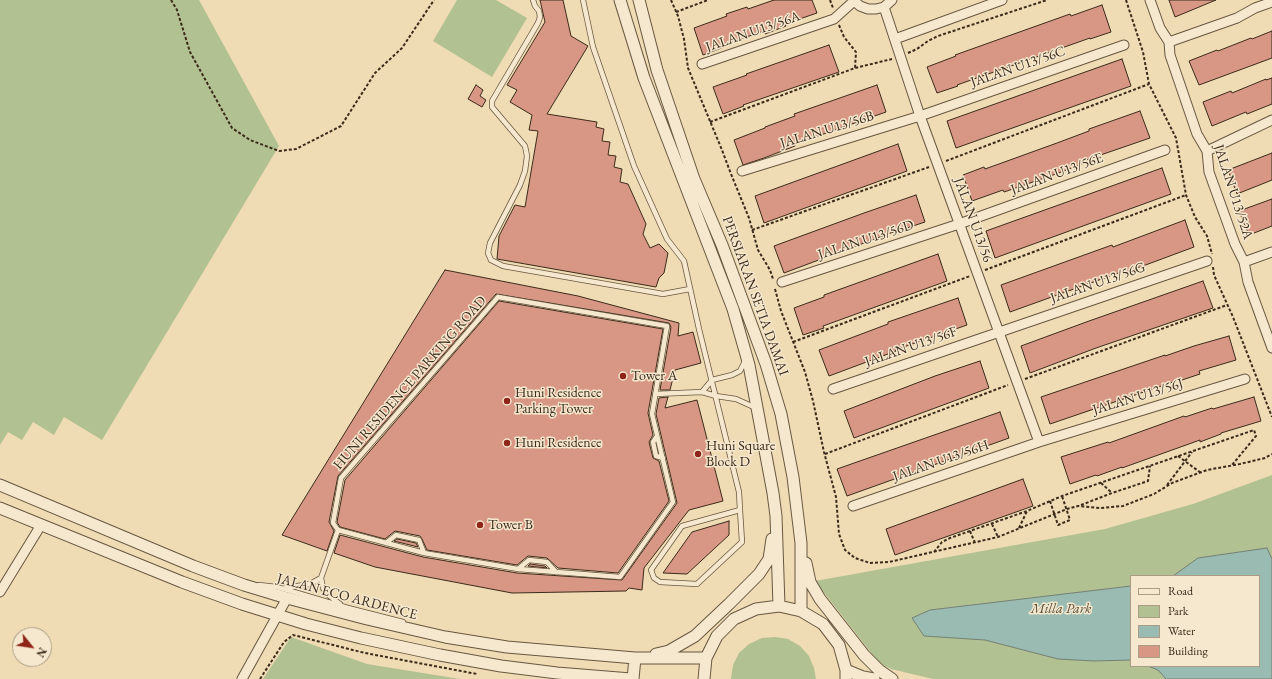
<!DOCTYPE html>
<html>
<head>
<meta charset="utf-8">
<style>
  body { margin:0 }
  #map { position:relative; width:1272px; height:679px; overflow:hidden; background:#efdbb4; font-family:"EB Garamond",serif }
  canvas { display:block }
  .legend { position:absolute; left:1130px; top:575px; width:130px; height:92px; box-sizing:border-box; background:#f5e8ce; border:1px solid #ab9c86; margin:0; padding:5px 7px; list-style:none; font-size:12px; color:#3b2b1b }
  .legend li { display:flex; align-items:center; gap:8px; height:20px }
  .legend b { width:20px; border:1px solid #ab9c86 }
  .north { position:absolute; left:12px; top:627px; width:40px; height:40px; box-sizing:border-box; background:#f5e8ce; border:1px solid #ab9c86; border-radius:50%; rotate:120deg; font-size:11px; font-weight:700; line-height:16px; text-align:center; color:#3b2b1b }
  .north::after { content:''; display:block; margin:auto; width:14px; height:18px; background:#8f2418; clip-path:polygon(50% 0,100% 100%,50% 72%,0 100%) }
</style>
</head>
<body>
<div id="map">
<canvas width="1272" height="679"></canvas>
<ul class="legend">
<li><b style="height:5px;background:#f5e8ce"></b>Road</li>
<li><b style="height:11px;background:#b2c192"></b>Park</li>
<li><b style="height:11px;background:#9abbb1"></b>Water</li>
<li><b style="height:11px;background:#d79784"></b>Building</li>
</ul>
<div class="north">N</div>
</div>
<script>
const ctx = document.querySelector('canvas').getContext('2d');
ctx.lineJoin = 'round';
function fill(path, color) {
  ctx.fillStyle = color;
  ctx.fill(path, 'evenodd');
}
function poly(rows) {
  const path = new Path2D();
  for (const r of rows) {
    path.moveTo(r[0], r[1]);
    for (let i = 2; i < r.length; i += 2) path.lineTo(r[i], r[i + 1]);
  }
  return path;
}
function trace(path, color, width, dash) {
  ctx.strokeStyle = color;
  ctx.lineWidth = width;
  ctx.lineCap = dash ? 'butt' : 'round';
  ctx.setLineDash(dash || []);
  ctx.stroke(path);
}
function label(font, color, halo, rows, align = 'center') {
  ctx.font = font + ' "EB Garamond",serif';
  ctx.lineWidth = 3;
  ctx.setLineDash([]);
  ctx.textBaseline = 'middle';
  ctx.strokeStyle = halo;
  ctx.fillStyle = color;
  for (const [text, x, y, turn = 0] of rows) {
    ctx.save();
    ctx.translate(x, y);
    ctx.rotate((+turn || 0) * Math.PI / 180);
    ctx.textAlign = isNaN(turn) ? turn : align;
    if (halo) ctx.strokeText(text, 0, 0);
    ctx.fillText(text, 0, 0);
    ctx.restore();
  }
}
const green = poly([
  [0,0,199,0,279,146,102,440,64,417,54,435,33,422,22,440,8,432,0,445],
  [457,0,496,0,527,18,492,77,433,41],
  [1272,475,1272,679,933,679,891,669,879,663,815,581,1105,529,1193,504],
  [1131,576,1259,576,1259,666,1131,666],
  [291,637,367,664,460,679,263,679],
  [775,637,788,639,800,646,809,656,814,668,816,679,731,679,733,665,739,653,749,644,762,638]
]);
const water = poly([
  [1267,548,1272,559,1272,679,1166,679,1158,670,1148,666,1259,666,1259,576,1173,576,1198,558,1267,548],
  [1131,586,1131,660,1094,661,1058,659,985,640,924,636,912,618,930,610,1131,586]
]);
const building = poly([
  [540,0,563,0,571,36,588,46,547,114,597,122,596,127,604,129,602,141,610,142,608,155,616,156,614,167,622,169,620,182,628,184,646,224,643,234,650,248,659,244,668,253,664,273,659,278,656,287,497,259,499,236,515,205,525,207,538,131,529,130,532,115,510,102,517,90,507,85,545,22,540,0],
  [774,0,812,0,817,13,785,24,786,26,765,34,764,31,723,45,724,47,703,55,694,28,727,16,726,14,747,7,748,9,774,0],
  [1169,0,1216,0,1175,17,1169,0],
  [1102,5,1111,32,1090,39,1090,38,957,85,958,86,937,93,927,67,956,56,955,55,1070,14,1071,16,1102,5],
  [1272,31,1272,58,1199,85,1189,61,1217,50,1218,51,1251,38,1252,39,1272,31],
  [829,45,839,72,743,105,744,106,723,114,713,87,747,75,746,74,829,45],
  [1122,59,1131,86,956,148,947,121,1122,59],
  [1272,78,1272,104,1247,114,1246,112,1212,126,1203,102,1231,91,1232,93,1266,79,1266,80,1272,78],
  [476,85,483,90,480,96,486,100,482,107,468,99,476,85],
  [877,85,886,112,795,144,795,146,764,158,743,165,734,140,765,128,765,127,795,116,794,114,877,85],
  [1140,111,1150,138,1086,160,1087,162,1056,174,1004,192,1003,190,972,201,963,175,984,167,985,169,1057,143,1089,131,1089,129,1140,111],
  [898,144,907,171,764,223,755,196,898,144],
  [1272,153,1272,180,1237,194,1228,170,1272,153],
  [1162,168,1171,194,995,258,986,231,1162,168],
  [916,195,925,222,904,229,904,228,784,273,774,246,864,213,916,195],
  [1272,199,1272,226,1249,235,1239,211,1272,199],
  [1185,220,1194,247,1124,273,1124,271,1010,312,1001,285,1112,245,1113,247,1185,220],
  [938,254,947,281,823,326,824,328,803,335,794,308,824,297,824,295,938,254],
  [445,270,578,296,679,323,678,336,693,332,701,363,675,370,670,390,660,390,671,327,669,323,496,294,338,476,329,522,334,531,327,551,282,535,445,270],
  [1203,281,1213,308,1096,348,1030,373,1021,346,1089,321,1203,281],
  [958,298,967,325,895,350,896,351,829,376,819,350,888,324,888,322,958,298],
  [499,301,663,329,648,413,653,435,649,442,653,458,659,461,669,501,618,573,558,568,547,558,528,556,517,565,427,550,422,539,420,536,395,531,385,539,340,527,337,522,345,480,499,301],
  [1229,336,1236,360,1199,371,1200,374,1179,381,1179,380,1050,424,1041,397,1165,355,1165,356,1194,346,1229,336],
  [980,361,989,388,854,438,844,411,935,376,980,361],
  [668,397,665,408,697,400,723,501,689,510,644,568,642,590,629,588,626,591,512,593,375,567,334,553,340,535,423,557,517,573,622,580,677,503,656,414,659,398,668,397],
  [1254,397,1261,421,1221,433,1221,434,1200,442,1200,440,1122,468,1122,467,1097,476,1096,475,1070,484,1061,457,1108,442,1109,443,1184,416,1185,417,1212,408,1213,409,1254,397],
  [1000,412,1009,438,847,496,837,469,1000,412],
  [1023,479,1033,506,895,555,886,529,1023,479],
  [729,521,729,535,687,574,663,573,692,532,729,521],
  [397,539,416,543,418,547,394,541,397,539],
  [530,564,545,566,547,568,528,566,530,564]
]);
const path = poly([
  [171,0,177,10,190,52,232,128,250,140,279,151,296,149,341,126,375,73,402,48,434,0],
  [671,0,678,16,684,39,688,68,722,150,731,174,749,218,758,250,770,270,773,279],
  [830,0,833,8],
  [1126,0,1143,52,1149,84,1176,138,1186,195,1195,217,1207,236,1212,254],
  [676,12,708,0],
  [839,25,844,37,856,52,855,68],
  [908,53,917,49,928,41,938,36,1047,0],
  [710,122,855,68,892,59],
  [946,161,1149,84],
  [752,230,929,167],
  [1213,267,1214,275,1233,317,1272,417],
  [985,270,1186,195],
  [775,289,781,311,805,372,813,401,824,452,836,497,839,534,845,550,855,558,870,563,889,562,998,537,1067,509,1078,506,1100,508,1123,506,1154,494,1172,483,1207,470,1240,464,1265,458,1272,454],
  [793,342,970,276],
  [1025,379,1227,305],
  [825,454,1008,385],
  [1178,456,1201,473],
  [1101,483,1112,493],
  [1167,485,1192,452],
  [1050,501,1058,525,1070,520,1062,496],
  [1081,505,1112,493,1148,481,1150,466],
  [992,524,998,537],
  [1019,528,1027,511],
  [970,531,975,543],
  [934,552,942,542,950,538,1027,511,1062,496,1254,430,1256,436,1232,465],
  [260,679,284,642,293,635,365,653,477,674]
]);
const service = poly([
  [533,0,535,6,539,11,540,17,538,23,492,101,492,107,525,146,527,156,525,171,520,185,490,243,488,253,491,260,503,266,663,294,690,289],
  [583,0,593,47,634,166,667,239,684,261,699,329,739,492,740,510,742,542,697,584,660,582,654,578,651,570,682,526,740,510],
  [498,297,667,326,652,414,673,502,620,577,518,569,424,553,338,530,333,523,341,478,498,297],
  [702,392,712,380,732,375,740,371,746,359],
  [655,394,702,392,716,396,736,399,756,408],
  [657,436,653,442,656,456,663,458],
  [338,530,321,578,323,588,327,594,340,604],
  [386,543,396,535,419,540,424,553],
  [518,569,529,560,547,562,556,572],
  [259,585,277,587,348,608,403,622],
  [285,588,310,584,321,578]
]);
const minor = poly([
  [853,0,860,6,868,9,876,9,884,7,892,0],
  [1150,0,1160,28,1169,42,1170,55,1197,134,1207,151,1209,172,1235,244,1244,262,1248,282,1272,348],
  [884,7,920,116,1039,442],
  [895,39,1002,0],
  [1169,42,1237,18,1255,8,1272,2],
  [702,64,834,19,854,1],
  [1207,151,1272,120],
  [742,171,920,116,1124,45],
  [1244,262,1272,252],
  [782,282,959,224,1165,150],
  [833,389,1207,261],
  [853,506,1039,442,1245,379],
  [0,592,41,525],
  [242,679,287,598]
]);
const tertiary = poly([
  [620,0,644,78,733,309,749,365,773,493,776,516,779,606],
  [639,0,657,70,694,179,722,245,766,364,781,414,793,477,801,543,801,611],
  [0,485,193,566,244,585,287,598,367,619,445,637,507,647,635,658,706,658],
  [0,508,182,582,242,604,306,624,361,638,440,655,501,666,557,673,631,679],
  [806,563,810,582,820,599,864,655,879,670,892,679],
  [656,654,669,651,695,636,729,604,759,574,769,559,772,539],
  [846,670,863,677,874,679],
  [633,679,635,658],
  [704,679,706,658,717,636,734,619,756,609,779,606,801,611,823,624,839,645,846,670,846,679]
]);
const markers = [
  [623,376,4,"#8f2418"],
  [507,401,4,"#8f2418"],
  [507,443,4,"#8f2418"],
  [698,454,4,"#8f2418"],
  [480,525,4,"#8f2418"]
];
const streetNames = [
  ["JALAN U13/56A",753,32,-19],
  ["JALAN U13/56C",1018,67,-19],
  ["JALAN U13/56B",827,130,-17],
  ["JALAN U13/56E",1057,174,-20],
  ["JALAN U13/52A",1233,192,72],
  ["JALAN U13/56",973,220,70],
  ["JALAN U13/56D",866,240,-18],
  ["JALAN U13/56G",1098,283,-19],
  ["PERSIARAN SETIA DAMAI",755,296,70],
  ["JALAN U13/56F",911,347,-19],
  ["HUNI RESIDENCE PARKING ROAD",410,383,-49],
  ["JALAN U13/56J",1138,397,-17],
  ["JALAN U13/56H",941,461,-19],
  ["JALAN ECO ARDENCE",347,597,15]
];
const poiNames = [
  ["Tower A",631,376],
  ["Huni Residence",515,393],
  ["Parking Tower",515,409],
  ["Huni Residence",515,443],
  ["Huni Square",706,446],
  ["Block D",706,462],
  ["Tower B",488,525]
];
const parkNames = [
  ["Milla Park",1061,609]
];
fill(green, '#b2c192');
fill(water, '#9abbb1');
trace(water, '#748175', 1);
fill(building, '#d79784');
trace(building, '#3b2b1b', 1);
trace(service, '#685741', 6);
trace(minor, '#685741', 11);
trace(tertiary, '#685741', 13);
trace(path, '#3b2b1b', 2, [3, 2]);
trace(service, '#f5e8ce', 4.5);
trace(minor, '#f5e8ce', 9);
trace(tertiary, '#f5e8ce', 11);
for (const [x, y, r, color] of markers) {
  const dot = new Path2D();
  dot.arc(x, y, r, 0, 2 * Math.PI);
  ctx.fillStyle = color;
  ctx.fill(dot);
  trace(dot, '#f5e8ce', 1.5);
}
label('14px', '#3b2b1b', '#f5e8ce', streetNames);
label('14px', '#3b2b1b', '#f5e8ce', poiNames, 'left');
label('italic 14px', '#595039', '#f5e8ce', parkNames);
</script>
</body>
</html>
